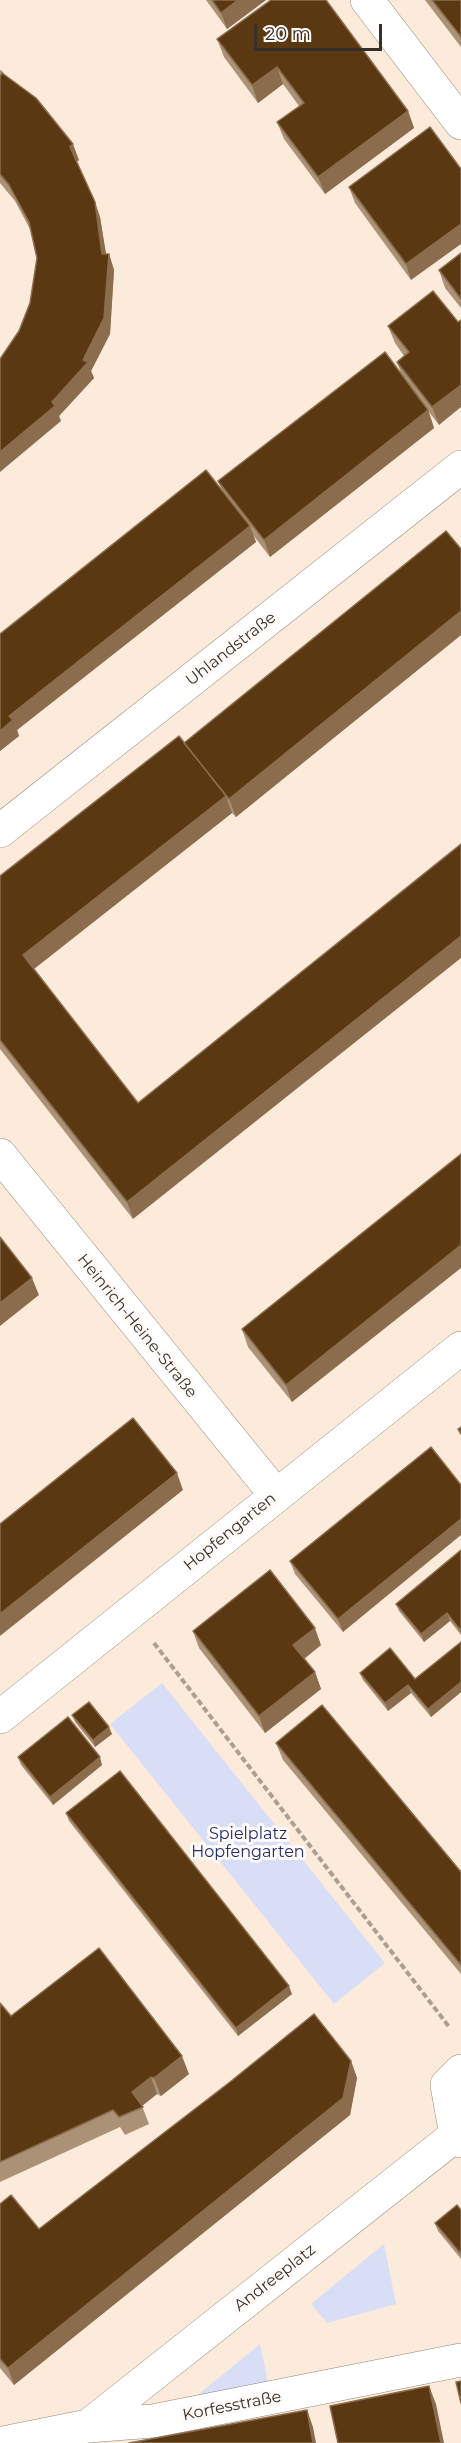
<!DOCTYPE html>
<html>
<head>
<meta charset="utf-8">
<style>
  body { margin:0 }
  #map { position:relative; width:461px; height:2443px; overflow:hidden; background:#fceada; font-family:Montserrat,sans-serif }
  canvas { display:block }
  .scale { position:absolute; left:254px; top:24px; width:128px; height:27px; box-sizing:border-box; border:3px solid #37302a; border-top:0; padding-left:8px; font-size:18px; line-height:21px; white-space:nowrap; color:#37302a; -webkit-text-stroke:4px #fefaf7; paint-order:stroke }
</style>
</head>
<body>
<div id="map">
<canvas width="461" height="2443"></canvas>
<div class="scale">20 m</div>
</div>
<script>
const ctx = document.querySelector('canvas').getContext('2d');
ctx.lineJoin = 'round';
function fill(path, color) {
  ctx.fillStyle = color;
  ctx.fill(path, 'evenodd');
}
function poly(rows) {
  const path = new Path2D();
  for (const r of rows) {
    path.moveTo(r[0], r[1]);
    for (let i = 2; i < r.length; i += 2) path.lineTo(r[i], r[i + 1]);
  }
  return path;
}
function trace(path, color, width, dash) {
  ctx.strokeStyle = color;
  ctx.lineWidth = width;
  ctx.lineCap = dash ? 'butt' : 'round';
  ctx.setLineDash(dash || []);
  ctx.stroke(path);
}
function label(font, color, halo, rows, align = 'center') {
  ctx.font = font + ' Montserrat,sans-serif';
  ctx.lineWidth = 6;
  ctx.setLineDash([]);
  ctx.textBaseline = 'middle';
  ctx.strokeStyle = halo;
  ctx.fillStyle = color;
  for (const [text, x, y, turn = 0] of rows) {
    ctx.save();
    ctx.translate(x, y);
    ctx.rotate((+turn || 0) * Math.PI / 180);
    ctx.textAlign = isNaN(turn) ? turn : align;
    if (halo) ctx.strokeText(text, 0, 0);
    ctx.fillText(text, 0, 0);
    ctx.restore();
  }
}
const green = poly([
  [162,1683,385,1963,334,2004,110,1724],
  [384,2244,396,2304,327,2323,311,2304],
  [260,2344,269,2387,188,2403]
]);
const path = poly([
  [154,1643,450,2028]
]);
const minor = poly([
  [367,0,461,123],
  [0,831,461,467],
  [0,1155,276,1495],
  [0,1717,461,1348],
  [461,2071,447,2085,456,2135,461,2141],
  [88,2426,456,2135],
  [3,2443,88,2426,153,2421,461,2360]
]);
const wall = poly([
  [206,0,266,0,227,29],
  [425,0,461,0,461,47],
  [217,39,408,111,414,128,325,194,284,139,277,122,299,106,283,84,258,103,224,57],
  [0,70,2,71,79,160,76,162,100,217,106,254,109,254,114,270,110,334,91,371,94,378,59,416,61,421,19,331,30,303,37,258,31,231,15,201,0,183],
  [430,127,411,280,355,203,349,187],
  [461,253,461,308,445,288,439,270],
  [433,291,439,425,429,412,434,428,270,557,253,535,256,542,17,730,19,736,0,751,0,634,222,491,218,481,401,373,397,362,404,356,395,343,388,326],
  [461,549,461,635,236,817,232,813,33,969,138,1103,133,1219,0,1049,0,876,184,743],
  [461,1154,292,1402,248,1347,242,1329],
  [431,1447,343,1632,295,1574,290,1561],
  [461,1550,461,1635,450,1621,424,1642,399,1611,396,1604],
  [193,1631,321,1645,304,1659,315,1672,321,1689,265,1733,199,1648],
  [461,1642,461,1692,431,1717,411,1693,388,1711,363,1680,360,1673,415,1679],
  [72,1715,112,1734,95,1747,75,1722],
  [276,1743,461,1872,461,1974,283,1760],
  [18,1757,102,1765,53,1805,21,1765],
  [66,1813,292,1994,238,2036,69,1821],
  [0,2003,11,2016,189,2074,161,2096,157,2094,142,2106,149,2124,125,2135,120,2127,0,2182],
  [351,2061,357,2078,350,2115,14,2385,0,2368,0,2204,39,2229],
  [461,2210,461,2259,438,2231,435,2223]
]);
const shadedWall = poly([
  [238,0,266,0,227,29,221,13],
  [277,67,283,84,258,103,252,85],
  [408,111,414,128,325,194,318,177],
  [73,144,79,160,75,163,70,147],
  [95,202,100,217,108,267,109,254,114,270,110,334,91,371,94,378,59,416,61,421,0,472,0,452,52,402,83,360,102,254],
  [461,224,461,244,411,280,406,264],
  [461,385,461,407,439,425,432,407],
  [428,410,434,428,270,557,264,540],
  [250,526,256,542,17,730,19,736,0,751,0,731,9,716],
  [461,611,461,635,236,817,229,799],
  [226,796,232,813,29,973,23,955],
  [461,936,461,958,133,1219,127,1202],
  [461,1245,461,1268,292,1402,286,1385],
  [32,1278,39,1295,0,1326,0,1303],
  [177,1473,183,1490,0,1636,0,1614],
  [461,1519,461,1535,343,1632,338,1619],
  [447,1613,450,1621,424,1642,421,1634],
  [315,1628,321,1645,300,1662,293,1645],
  [315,1672,321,1689,265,1733,259,1716],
  [461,1682,461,1692,431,1717,428,1709],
  [408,1685,411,1693,388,1711,385,1703],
  [109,1727,112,1734,95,1747,93,1740],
  [100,1757,102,1765,53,1805,50,1797],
  [289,1986,292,1994,238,2036,236,2028],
  [182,2056,189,2074,161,2096,154,2078],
  [351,2061,357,2078,350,2115,14,2385,8,2368],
  [151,2077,157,2094,138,2109,132,2092],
  [429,2386,436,2404,444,2443,441,2443],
  [307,2410,313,2427,316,2443,313,2443]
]);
const building = poly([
  [212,0,238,0,221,13,212,0],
  [271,0,326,0,408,111,318,177,277,122,304,103,277,67,252,85,217,39,271,0],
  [432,0,461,0,461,37,432,0],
  [2,73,36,98,73,144,70,147,95,202,102,254,109,254,104,318,83,360,88,362,52,402,55,406,0,452,0,359,19,331,30,303,37,258,29,222,9,185,0,174,0,77,2,73],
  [430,127,461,169,461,224,406,264,349,187,430,127],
  [461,253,461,299,439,270,461,253],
  [433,291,458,322,461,320,461,385,432,407,397,362,409,352,388,326,433,291],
  [385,352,428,410,264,540,218,481,385,352],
  [206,470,250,526,9,716,13,720,0,731,0,634,206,470],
  [446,531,461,549,461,611,229,799,184,743,446,531],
  [179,736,226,796,23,955,138,1103,461,844,461,936,127,1202,0,1040,0,876,179,736],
  [461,1154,461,1245,286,1385,242,1329,461,1154],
  [0,1237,32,1278,0,1303,0,1237],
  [133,1418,177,1473,0,1614,0,1524,133,1418],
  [461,1427,461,1434,458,1429,461,1427],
  [431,1447,461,1485,461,1519,338,1619,290,1561,431,1447],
  [461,1550,461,1631,447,1613,421,1634,396,1604,461,1550],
  [270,1570,315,1628,293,1645,315,1672,259,1716,193,1631,270,1570],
  [461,1642,461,1682,428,1709,408,1685,385,1703,360,1673,390,1648,415,1679,461,1642],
  [89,1702,109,1727,93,1740,72,1715,89,1702],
  [322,1705,461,1872,461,1965,276,1743,322,1705],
  [68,1717,100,1757,50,1797,18,1757,68,1717],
  [120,1771,289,1986,236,2028,66,1813,120,1771],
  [99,1948,182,2056,154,2078,151,2077,132,2092,143,2107,119,2117,113,2110,0,2162,0,2003,11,2016,99,1948],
  [314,2014,351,2061,343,2098,8,2368,0,2359,0,2204,11,2195,39,2229,230,2082,314,2014],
  [457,2205,461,2210,461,2254,435,2223,457,2205],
  [461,2381,461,2403,456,2382,461,2381],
  [429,2386,441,2443,338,2443,330,2406,429,2386],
  [307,2410,313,2443,129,2443,307,2410]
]);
const streetNames = [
  ["Uhlandstraße",231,649,-38],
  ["Heinrich-Heine-Straße",137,1326,51],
  ["Hopfengarten",230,1532,-39],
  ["Andreeplatz",275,2278,-38],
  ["Korfesstraße",232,2406,-11]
];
const parkNames = [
  ["Spielplatz",248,1834],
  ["Hopfengarten",248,1852]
];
fill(green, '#d7def5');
trace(minor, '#958576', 34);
trace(path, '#ab9e92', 4, [6, 3]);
trace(minor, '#fff', 33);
fill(wall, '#ab9176');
fill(shadedWall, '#8b6d4e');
fill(building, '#5a3812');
trace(building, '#8b6d4e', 1.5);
label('16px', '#37302a', '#fefaf7', streetNames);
label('16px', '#222c71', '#fefaf7', parkNames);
</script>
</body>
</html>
